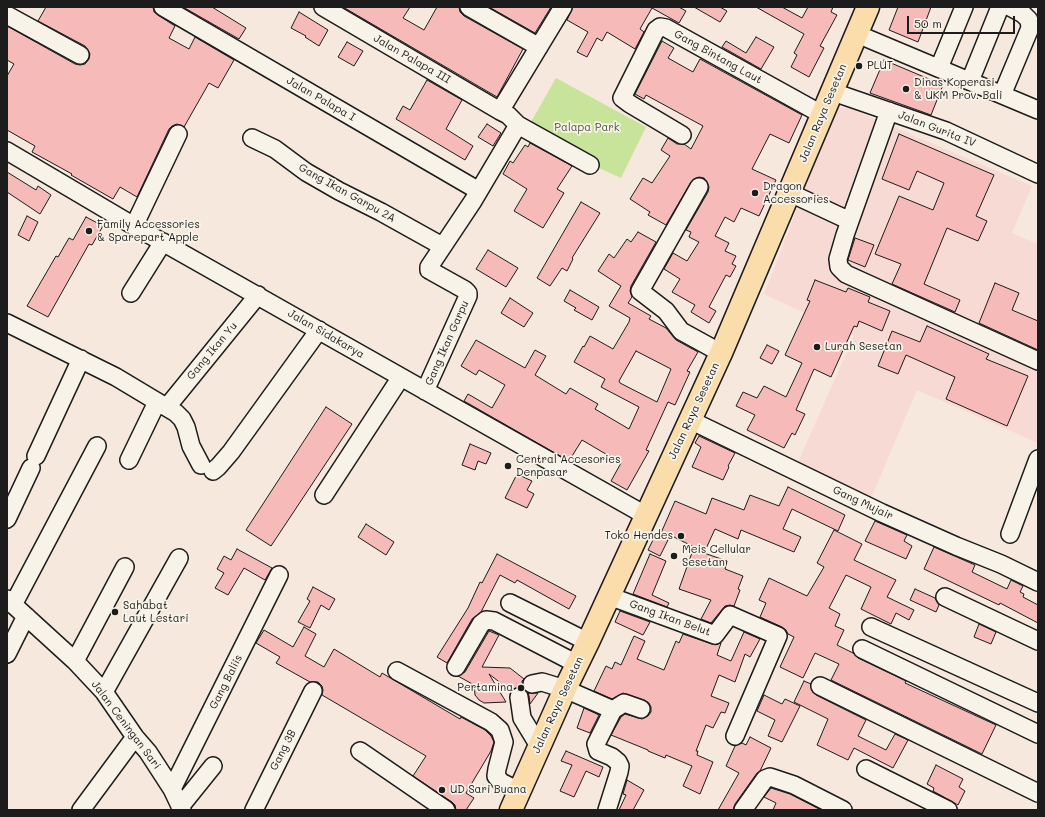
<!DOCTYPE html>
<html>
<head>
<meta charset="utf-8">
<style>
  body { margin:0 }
  #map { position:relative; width:1045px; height:817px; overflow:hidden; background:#f7e8de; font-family:Mali,sans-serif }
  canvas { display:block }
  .frame { position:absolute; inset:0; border:8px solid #1c1c1c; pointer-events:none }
  .scale { position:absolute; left:907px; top:16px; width:108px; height:18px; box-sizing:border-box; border:2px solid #1c1c1c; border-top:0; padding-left:5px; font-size:12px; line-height:14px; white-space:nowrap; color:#1c1c1c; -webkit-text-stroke:3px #f7f3e8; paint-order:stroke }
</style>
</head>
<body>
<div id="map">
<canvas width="1045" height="817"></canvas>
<div class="frame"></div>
<div class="scale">50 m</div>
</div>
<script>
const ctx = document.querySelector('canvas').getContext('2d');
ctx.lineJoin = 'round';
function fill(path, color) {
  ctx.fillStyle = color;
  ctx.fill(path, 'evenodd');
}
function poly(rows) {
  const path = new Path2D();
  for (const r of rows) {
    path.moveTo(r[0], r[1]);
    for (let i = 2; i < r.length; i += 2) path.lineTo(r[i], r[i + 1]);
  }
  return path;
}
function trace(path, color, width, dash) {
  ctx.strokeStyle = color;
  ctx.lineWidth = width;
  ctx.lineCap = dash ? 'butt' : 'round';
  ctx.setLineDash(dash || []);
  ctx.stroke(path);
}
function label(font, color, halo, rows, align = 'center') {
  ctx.font = font + ' Mali,sans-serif';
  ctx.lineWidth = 3.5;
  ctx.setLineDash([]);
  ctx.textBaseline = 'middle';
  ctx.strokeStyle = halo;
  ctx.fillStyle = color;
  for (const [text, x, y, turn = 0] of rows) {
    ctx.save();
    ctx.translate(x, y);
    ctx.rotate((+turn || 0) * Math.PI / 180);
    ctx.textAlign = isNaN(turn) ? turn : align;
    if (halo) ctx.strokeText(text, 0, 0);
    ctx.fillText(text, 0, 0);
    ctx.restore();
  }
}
const built = poly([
  [836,108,849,108,1032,186,1012,233,1038,244,1038,443,917,390,869,503,795,469,854,336,764,294]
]);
const green = poly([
  [556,78,646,127,621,178,590,164,527,129]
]);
const building = poly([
  [46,7,153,7,154,12,158,15,175,26,169,38,189,49,195,37,234,60,218,88,209,83,184,127,177,124,172,126,169,129,137,197,120,187,113,199,71,175,72,174,32,152,35,146,7,130,7,76,14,64,7,60,7,26,75,64,80,65,85,64,89,59,90,54,88,50,85,46,38,21,46,7],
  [183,7,212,7,246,28,239,39,183,7],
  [343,7,410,7,403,18,424,30,437,7,459,7,460,12,464,16,523,49,497,97,343,7],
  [489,7,551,7,535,33,489,7],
  [573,7,679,7,686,11,679,23,652,8,640,29,644,32,635,49,607,32,602,41,597,38,587,57,577,52,588,32,567,20,573,7],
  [694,7,720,7,727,11,720,22,694,7],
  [756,7,782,7,802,18,808,7,833,7,831,12,837,15,820,46,824,48,809,77,791,67,797,55,794,53,804,34,756,7],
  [898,7,931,7,918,42,889,30,898,7],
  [299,12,328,30,319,46,305,37,306,36,291,28,299,12],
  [756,37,774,47,761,69,722,47,726,41,746,53,756,37],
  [662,41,674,48,668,58,693,72,700,59,802,115,789,143,770,134,752,169,776,180,759,216,741,208,734,222,725,217,715,236,729,243,725,251,736,256,732,264,736,266,730,277,726,275,709,307,716,311,709,323,691,312,695,305,672,292,680,279,664,269,673,253,687,261,699,242,689,237,691,232,686,230,708,192,709,187,707,182,704,178,699,177,694,179,691,182,666,225,648,215,650,212,630,199,643,178,652,183,670,156,661,150,668,138,677,144,684,144,691,149,703,126,646,95,644,99,635,94,662,41],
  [347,42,363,51,354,66,338,57,347,42],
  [884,60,943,85,931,115,870,93,884,60],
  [427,80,462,100,446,129,473,146,465,160,396,119,403,106,410,110,427,80],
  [487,124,501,133,493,146,478,137,487,124],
  [899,134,994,175,976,216,987,221,978,241,947,228,924,284,960,300,955,312,892,284,901,264,875,254,899,196,933,210,944,183,917,171,909,190,882,179,899,134],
  [530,143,572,166,557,189,564,193,543,228,514,211,527,189,503,174,510,161,513,163,525,145,528,147,530,143],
  [7,172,36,190,38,186,51,195,40,214,7,192,7,172],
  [581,202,600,213,572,258,573,259,567,271,562,268,550,286,537,278,581,202],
  [27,216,38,222,29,241,18,235,27,216],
  [86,217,103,226,92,245,89,244,48,317,27,306,56,256,58,257,69,238,73,240,86,217],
  [638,232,656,242,631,286,630,291,632,297,628,303,651,316,649,319,666,328,676,340,698,352,687,371,690,372,675,405,668,402,646,450,649,451,627,490,611,481,621,463,582,440,569,461,464,401,468,394,492,408,505,385,479,370,476,375,461,366,476,340,525,368,535,350,546,356,535,375,566,394,570,388,598,404,595,409,629,429,639,407,601,387,605,379,574,362,583,346,584,347,590,336,613,349,629,322,630,318,609,306,621,286,598,271,609,254,614,258,627,239,631,242,638,232],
  [636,351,671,369,657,402,620,383,619,381,636,351],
  [855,238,874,245,865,267,848,260,855,238],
  [488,250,518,268,506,287,476,269,488,250],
  [815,280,846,292,848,288,870,297,868,302,890,311,882,331,859,321,857,327,854,326,831,377,814,369,796,410,805,414,795,435,792,433,784,448,747,430,755,415,736,406,743,392,757,398,764,386,786,397,802,363,785,355,810,301,807,300,815,280],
  [995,283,1019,293,1012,310,1038,321,1038,350,979,323,995,283],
  [570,290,599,307,592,320,574,310,576,308,564,301,570,290],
  [510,298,533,313,524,327,501,313,510,298],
  [927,326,989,354,986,359,1028,376,1007,426,946,399,955,377,906,355,898,374,878,366,892,331,920,342,927,326],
  [767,345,779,351,772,364,760,358,767,345],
  [326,407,352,424,271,546,246,530,326,407],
  [699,436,735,453,728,466,729,467,723,480,692,467,701,447,695,443,699,436],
  [470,444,491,453,486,464,478,461,475,470,462,465,470,444],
  [517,474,532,481,527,490,534,494,527,508,505,498,517,474],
  [788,487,845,515,838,531,792,509,783,529,801,537,794,552,741,530,738,539,715,529,704,553,727,561,725,569,743,576,738,589,740,590,734,606,730,605,725,606,711,623,701,619,711,600,679,589,694,547,674,537,673,539,661,533,675,501,706,514,712,498,744,510,750,495,779,506,788,487],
  [875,521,907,535,904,541,912,546,906,559,865,541,875,521],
  [366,524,394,542,386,555,358,537,366,524],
  [834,530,862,544,854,560,896,580,887,597,914,610,909,620,896,613,891,624,861,609,871,587,846,575,829,608,840,614,835,626,844,630,837,645,853,653,858,658,906,681,905,683,996,725,982,754,831,680,839,664,815,653,803,678,780,667,794,637,788,634,786,630,782,627,760,617,766,603,759,600,769,578,807,596,824,567,817,563,834,530],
  [656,534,668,540,660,556,648,550,656,534],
  [934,547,975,565,972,572,1007,589,1011,580,1023,586,1020,592,1024,594,1023,597,1038,605,1038,623,1000,603,999,605,924,569,934,547],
  [237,549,272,568,265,580,244,568,228,595,215,588,224,573,217,569,224,556,231,560,237,549],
  [497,554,576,596,569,609,517,580,515,583,500,575,481,612,472,619,447,663,437,657,468,608,480,582,482,583,497,554],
  [650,554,666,561,652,595,669,603,667,607,633,594,650,554],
  [313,587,335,599,329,610,321,605,310,628,298,622,310,601,307,599,313,587],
  [915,589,935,598,937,602,939,605,936,612,910,600,915,589],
  [620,611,650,622,643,635,615,622,620,611],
  [979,624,996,632,991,644,974,637,979,624],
  [304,627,316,634,305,656,324,667,334,649,380,677,382,673,460,719,461,717,485,730,491,736,494,742,491,751,466,793,474,798,466,810,456,810,455,805,452,802,413,776,426,756,322,695,323,690,322,686,318,682,310,682,276,663,280,657,256,643,264,630,293,647,304,627],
  [489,631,499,635,482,667,510,668,524,679,522,681,523,688,517,687,511,691,489,674,506,702,484,703,479,700,475,695,474,685,458,676,465,672,489,631],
  [744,632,760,639,750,657,745,654,735,682,719,675,711,696,729,703,725,713,721,712,713,728,706,725,696,751,698,751,697,755,713,762,700,794,683,786,692,766,666,755,665,758,648,751,648,750,611,735,621,717,625,714,642,719,648,716,651,712,651,707,649,703,644,700,623,693,612,699,594,691,606,666,612,669,615,662,621,665,634,636,645,641,637,659,664,670,676,641,679,643,683,634,712,644,721,643,717,655,731,661,744,632],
  [804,681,811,684,812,691,816,695,866,720,858,736,886,750,895,734,908,740,893,768,854,748,848,760,817,745,828,719,794,702,804,681],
  [528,693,538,693,530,704,529,696,528,693],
  [764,695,782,704,785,699,800,706,782,742,768,736,775,720,757,711,764,695],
  [584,708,599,715,590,733,577,728,584,708],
  [750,737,771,748,760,771,757,773,735,804,733,810,718,810,739,773,726,766,735,746,742,743,746,745,750,737],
  [566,751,603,767,599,777,586,771,574,797,560,791,572,765,561,761,566,751],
  [936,765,963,779,959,787,965,791,958,805,933,791,934,788,927,784,936,765],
  [627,780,644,790,633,810,619,810,626,795,623,794,627,780],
  [771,788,790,794,821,810,773,810,776,803,764,797,771,788]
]);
const minor = poly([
  [163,7,479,191],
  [323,7,500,111,508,115,518,125,590,165],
  [469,7,539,47],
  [7,15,80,55],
  [857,34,1038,110],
  [939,68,964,7],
  [970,81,1000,7],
  [833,92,946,131,1038,174],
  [1002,95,1030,28,1029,20,1023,14,1010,7],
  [500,111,563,7],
  [889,111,845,235,838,259,839,267,846,274,1038,361],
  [682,135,630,104,622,98,656,30,660,27,666,28,823,115],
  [252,138,275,149,306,172,339,191,381,212,442,246],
  [7,151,134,226,645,515],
  [699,187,640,291,666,311,681,331,721,353],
  [788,192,850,221],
  [134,226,178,134],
  [131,293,163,242],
  [7,323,116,377,176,413,182,419,186,427,191,446,201,465],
  [425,391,468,296,468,293,465,290,431,271,429,270,429,267,473,201,518,125],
  [167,407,258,295],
  [690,420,882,513,956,546,1001,564,1038,582],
  [36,456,81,359],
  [129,460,157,402],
  [213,471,218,467,231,452,319,330],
  [324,495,401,377],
  [7,519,31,468],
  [1010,534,1038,459],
  [609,596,715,635,730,615,778,636,735,736],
  [945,597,1038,641],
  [7,599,75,661,104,692,135,737,148,752,172,789,182,810],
  [510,603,588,642],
  [13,605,97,446],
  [871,627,1038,703],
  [862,649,1038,734],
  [7,654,26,616],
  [75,661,125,567],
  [456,667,481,624,486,620,494,621,577,664],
  [397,671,491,722,500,730,504,742,497,769,496,776,501,782,519,791],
  [532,684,542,682,565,689,613,710,596,744,598,751,612,757,618,762,620,766,619,772,607,810],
  [820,686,1038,793],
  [104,692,179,558],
  [519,697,522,718,539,746],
  [613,710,624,703,641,709],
  [360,751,446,810],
  [866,769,948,810],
  [172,789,279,575],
  [180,807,213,766],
  [81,810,135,737],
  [254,810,313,691],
  [743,810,765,779,770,777,794,785,843,810]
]);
const major = poly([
  [511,810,565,689,588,642,721,353,868,7]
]);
const markers = [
  [859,66,4,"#1c1c1c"],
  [906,89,4,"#1c1c1c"],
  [755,193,4,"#1c1c1c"],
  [89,231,4,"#1c1c1c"],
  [817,347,4,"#1c1c1c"],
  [508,466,4,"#1c1c1c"],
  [681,536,4,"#1c1c1c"],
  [674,556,4,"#1c1c1c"],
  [115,612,4,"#1c1c1c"],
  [521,688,4,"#1c1c1c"],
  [442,790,4,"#1c1c1c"]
];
const streetNames = [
  ["Gang Bintang Laut",718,57,29],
  ["Jalan Palapa III",412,59,30],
  ["Jalan Palapa I",321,99,30],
  ["Jalan Raya Sesetan",823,113,-67],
  ["Jalan Gurita IV",937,129,21],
  ["Gang Ikan Garpu 2A",347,193,29],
  ["Jalan Sidakarya",326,334,30],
  ["Gang Ikan Garpu",447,343,-66],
  ["Gang Ikan Yu",212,351,-50],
  ["Jalan Raya Sesetan",694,411,-65],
  ["Gang Mujair",863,503,25],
  ["Gang Ikan Belut",670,618,20],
  ["Gang Baliis",226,682,-63],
  ["Jalan Raya Sesetan",558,705,-65],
  ["Jalan Ceningan Sari",126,725,53],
  ["Gang 3B",283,750,-63]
];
const poiNames = [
  ["PLUT",867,66],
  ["Dinas Koperasi",914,83],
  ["& UKM Prov. Bali",914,96],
  ["Dragon",763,187],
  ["Accessories",763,200],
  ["Family Accessories",97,225],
  ["& Sparepart Apple",97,238],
  ["Lurah Sesetan",825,347],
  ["Central Accesories",516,460],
  ["Denpasar",516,473],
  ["Toko Hendes",673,536,"right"],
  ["Meis Cellular",682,550],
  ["Sesetan",682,563],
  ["Sahabat",123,606],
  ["Laut Lestari",123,619],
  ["Pertamina",513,688,"right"],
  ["UD Sari Buana",450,790]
];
const parkNames = [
  ["Palapa Park",587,128]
];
fill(built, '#f7dad3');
fill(green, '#c8e39a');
fill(building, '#f6bab8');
trace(building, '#1c1c1c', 1);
trace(minor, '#1c1c1c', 20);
trace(major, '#1c1c1c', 25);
trace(minor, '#f7f3e8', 17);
trace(major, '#faddab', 22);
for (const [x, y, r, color] of markers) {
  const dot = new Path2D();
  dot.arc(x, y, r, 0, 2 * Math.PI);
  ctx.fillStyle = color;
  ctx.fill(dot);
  trace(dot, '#f7f3e8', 1.5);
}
label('11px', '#1c1c1c', '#f7f3e8', streetNames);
label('11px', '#1c1c1c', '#f7f3e8', poiNames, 'left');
label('11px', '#505842', '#f7f3e8', parkNames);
</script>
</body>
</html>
